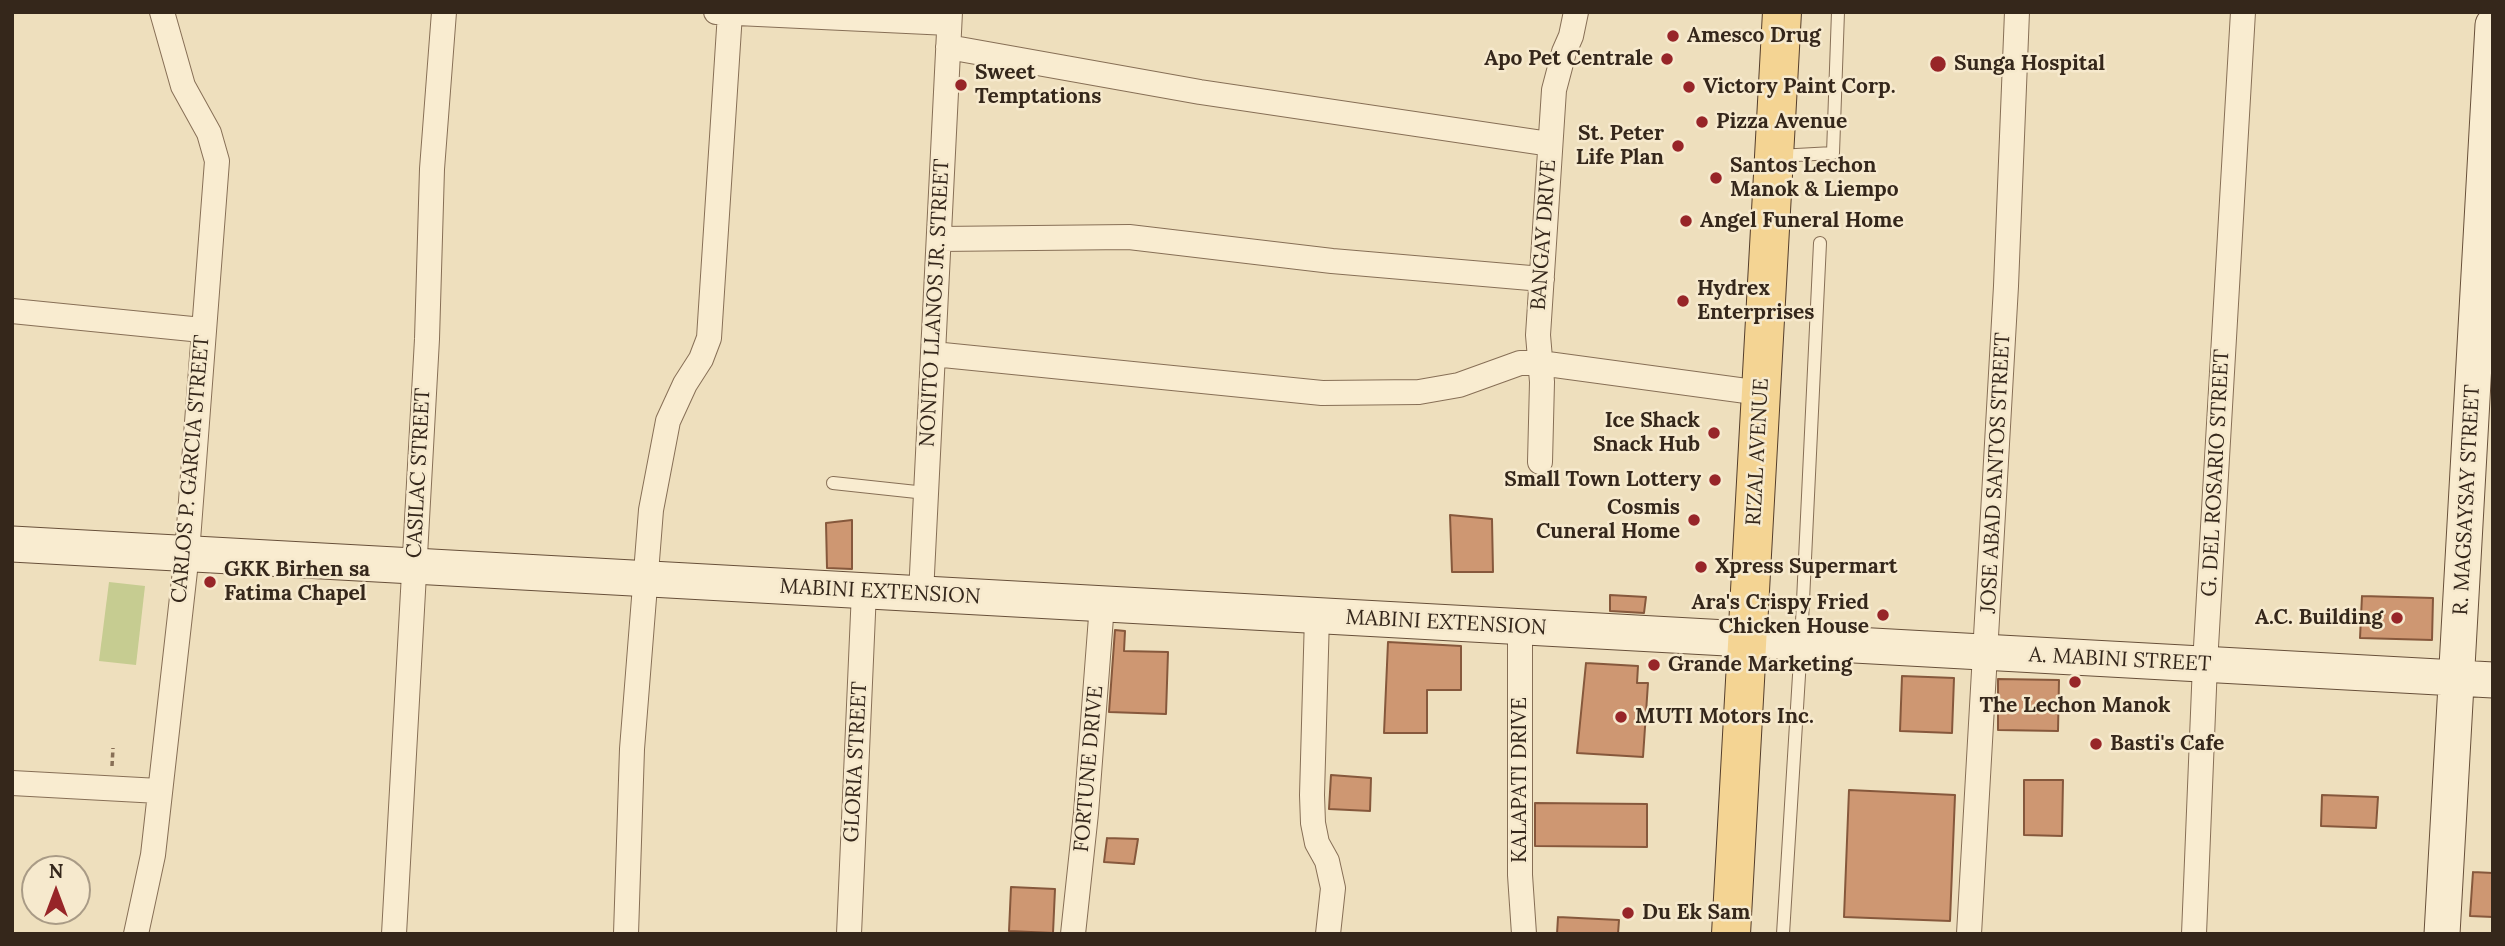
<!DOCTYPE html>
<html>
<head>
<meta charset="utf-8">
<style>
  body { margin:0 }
  #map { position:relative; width:2505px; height:946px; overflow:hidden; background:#eedfbd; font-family:Lora,serif }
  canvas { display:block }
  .frame { position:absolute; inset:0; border:14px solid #35271b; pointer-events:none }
  .north { position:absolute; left:21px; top:855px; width:70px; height:70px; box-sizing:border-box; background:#f6e9cd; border:2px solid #a99b86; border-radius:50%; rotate:0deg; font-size:19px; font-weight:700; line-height:28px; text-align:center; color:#35271b }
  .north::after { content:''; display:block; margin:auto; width:24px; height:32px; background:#972528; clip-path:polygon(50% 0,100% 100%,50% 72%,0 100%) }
</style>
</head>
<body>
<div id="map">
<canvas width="2505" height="946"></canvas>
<div class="frame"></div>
<div class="north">N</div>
</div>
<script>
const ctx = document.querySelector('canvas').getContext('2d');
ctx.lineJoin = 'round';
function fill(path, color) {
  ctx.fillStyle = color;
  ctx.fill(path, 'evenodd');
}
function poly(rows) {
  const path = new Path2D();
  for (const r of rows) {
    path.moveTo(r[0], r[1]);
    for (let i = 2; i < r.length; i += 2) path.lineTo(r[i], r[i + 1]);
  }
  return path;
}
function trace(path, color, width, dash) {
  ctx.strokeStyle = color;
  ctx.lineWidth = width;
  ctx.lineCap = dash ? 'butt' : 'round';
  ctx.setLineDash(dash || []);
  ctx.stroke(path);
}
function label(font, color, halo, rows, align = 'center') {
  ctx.font = font + ' Lora,serif';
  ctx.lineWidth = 5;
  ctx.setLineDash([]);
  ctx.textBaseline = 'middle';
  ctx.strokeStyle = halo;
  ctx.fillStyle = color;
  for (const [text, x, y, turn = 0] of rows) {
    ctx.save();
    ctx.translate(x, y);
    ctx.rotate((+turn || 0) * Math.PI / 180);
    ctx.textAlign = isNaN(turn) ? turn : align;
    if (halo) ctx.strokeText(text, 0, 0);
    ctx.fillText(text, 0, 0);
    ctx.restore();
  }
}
const green = poly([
  [109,582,145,586,136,665,99,661]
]);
const building = poly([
  [1450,515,1492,519,1493,572,1452,572,1450,515],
  [852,520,852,569,827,568,826,523,852,520],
  [1610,595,1646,597,1644,613,1610,611,1610,595],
  [2362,596,2433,598,2432,640,2360,638,2362,596],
  [1115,630,1125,631,1124,651,1168,652,1166,714,1109,712,1115,630],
  [1388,642,1461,646,1461,690,1427,690,1427,733,1384,733,1388,642],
  [1586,663,1638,666,1637,683,1648,683,1643,757,1577,753,1586,663],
  [1902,676,1954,678,1952,733,1900,731,1902,676],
  [1998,679,2059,680,2058,731,1998,730,1998,679],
  [1331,775,1371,778,1370,811,1329,809,1331,775],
  [2024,780,2063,780,2062,836,2024,835,2024,780],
  [1849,790,1955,795,1950,921,1844,917,1849,790],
  [2322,795,2378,797,2376,828,2321,826,2322,795],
  [1535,803,1647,804,1647,847,1535,846,1535,803],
  [1107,838,1138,839,1134,864,1104,862,1107,838],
  [2473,872,2493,873,2493,917,2470,916,2473,872],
  [1011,887,1055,889,1053,933,1009,931,1011,887],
  [1558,917,1619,920,1618,934,1557,934,1558,917]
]);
const path = poly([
  [112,766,113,748]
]);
const lane = poly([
  [1778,156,1833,153,1838,12],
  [833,483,926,493],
  [1783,934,1801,643,1820,243]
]);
const street = poly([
  [716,12,949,23],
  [948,47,1200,92,1550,144],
  [939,239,1129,237,1332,261,1542,279],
  [12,311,202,330],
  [933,354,1322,393,1419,392,1459,385,1520,363,1540,363,1761,393],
  [1540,462,1542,382,1538,335,1554,90,1564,52,1571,36,1576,12],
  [921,594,950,12],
  [1317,616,1312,795,1313,823,1317,843,1327,861,1333,888,1328,934],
  [1520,627,1520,875,1524,934],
  [12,783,159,791],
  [136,934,153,855,187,553,217,161,209,133,183,86,162,12],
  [394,934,427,339,432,169,444,12],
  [626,934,632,749,651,510,668,421,685,384,701,359,709,338,730,13],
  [849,934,864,591],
  [1073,934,1086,813,1102,604],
  [1969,934,2006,286,2017,12],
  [2194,934,2205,664,2243,12]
]);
const secondary = poly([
  [12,544,2493,680],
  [2442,934,2493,25]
]);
const primary = poly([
  [1731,934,1782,12]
]);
const markers = [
  [1673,36,7,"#972528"],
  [1667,59,7,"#972528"],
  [1938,64,9,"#972528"],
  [961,85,7,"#972528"],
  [1689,87,7,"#972528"],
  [1702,122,7,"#972528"],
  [1678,146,7,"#972528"],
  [1716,178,7,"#972528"],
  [1686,221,7,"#972528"],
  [1683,301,7,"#972528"],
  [1714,433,7,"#972528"],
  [1715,480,7,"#972528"],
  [1694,520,7,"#972528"],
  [1701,567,7,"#972528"],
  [210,582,7,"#972528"],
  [1883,615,7,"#972528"],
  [2397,618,7,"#972528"],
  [1654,665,7,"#972528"],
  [2075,682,7,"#972528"],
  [1621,717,7,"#972528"],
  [2096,744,7,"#972528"],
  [1628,913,7,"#972528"]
];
const poiNames = [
  ["Amesco Drug",1687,36],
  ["Apo Pet Centrale",1653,59,"right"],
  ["Sunga Hospital",1954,64],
  ["Sweet",975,73],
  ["Temptations",975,97],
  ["Victory Paint Corp.",1703,87],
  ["Pizza Avenue",1716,122],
  ["St. Peter",1664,134,"right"],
  ["Life Plan",1664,158,"right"],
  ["Santos Lechon",1730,166],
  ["Manok & Liempo",1730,190],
  ["Angel Funeral Home",1700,221],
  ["Hydrex",1697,289],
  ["Enterprises",1697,313],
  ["Ice Shack",1700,421,"right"],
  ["Snack Hub",1700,445,"right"],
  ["Small Town Lottery",1701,480,"right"],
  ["Cosmis",1680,508,"right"],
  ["Cuneral Home",1680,532,"right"],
  ["Xpress Supermart",1715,567],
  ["GKK Birhen sa",224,570],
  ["Fatima Chapel",224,594],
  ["Ara's Crispy Fried",1869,603,"right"],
  ["Chicken House",1869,627,"right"],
  ["A.C. Building",2383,618,"right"],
  ["Grande Marketing",1668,665],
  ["The Lechon Manok",2075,706,"center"],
  ["MUTI Motors Inc.",1635,717],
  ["Basti's Cafe",2110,744],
  ["Du Ek Sam",1642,913]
];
const streetNames = [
  ["BANGAY DRIVE",1544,235,-86],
  ["NONITO LLANOS JR. STREET",935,303,-87],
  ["RIZAL AVENUE",1758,452,-87],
  ["CARLOS P. GARCIA STREET",191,469,-85],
  ["CASILAC STREET",419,473,-87],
  ["JOSE ABAD SANTOS STREET",1996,473,-87],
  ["G. DEL ROSARIO STREET",2216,473,-87],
  ["R. MAGSAYSAY STREET",2467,500,-87],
  ["MABINI EXTENSION",880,592,3],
  ["MABINI EXTENSION",1446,623,3],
  ["A. MABINI STREET",2120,660,3],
  ["GLORIA STREET",856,762,-87],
  ["FORTUNE DRIVE",1089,769,-85],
  ["KALAPATI DRIVE",1520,780,-90]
];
fill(green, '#c6cc91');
fill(building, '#ce9772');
trace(building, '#86583c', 2);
trace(lane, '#876f56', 14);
trace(street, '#876f56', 26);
trace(secondary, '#68503a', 37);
trace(primary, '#543d2b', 40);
trace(path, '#876f56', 3.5, [5, 3.5]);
trace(lane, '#f9ecd0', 12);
trace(street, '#f9ecd0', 24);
trace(secondary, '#f9ecd0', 35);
trace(primary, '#f4d493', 38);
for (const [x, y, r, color] of markers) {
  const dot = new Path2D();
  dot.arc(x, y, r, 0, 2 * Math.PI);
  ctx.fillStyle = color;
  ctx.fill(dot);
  trace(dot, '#f6e9cd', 2.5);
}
label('bold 21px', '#35271b', '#f6e9cd', poiNames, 'left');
label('21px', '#35271b', '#f6e9cd', streetNames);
</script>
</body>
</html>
